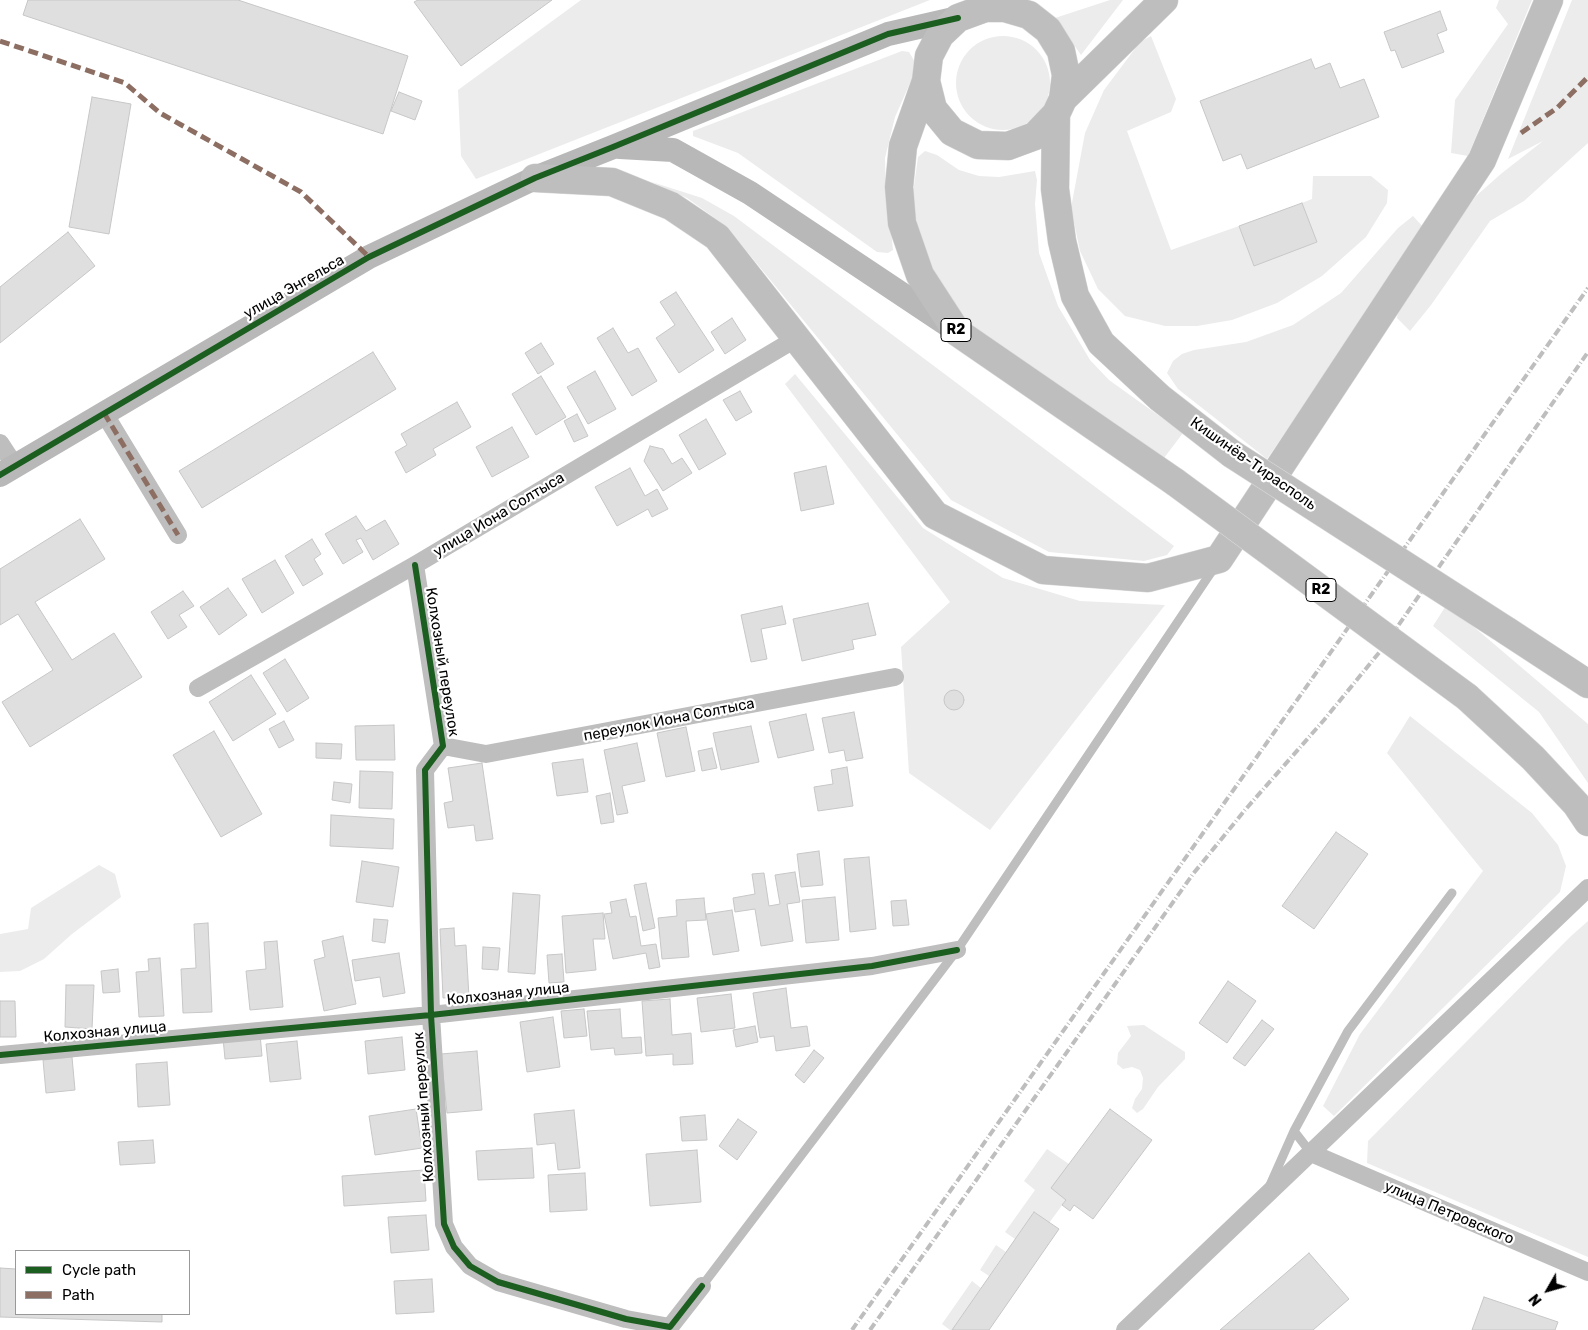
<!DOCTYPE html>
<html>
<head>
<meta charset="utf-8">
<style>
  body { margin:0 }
  #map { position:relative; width:1588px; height:1330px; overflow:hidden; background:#fff; font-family:Rubik,sans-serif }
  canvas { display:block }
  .legend { position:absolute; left:15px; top:1250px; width:175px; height:65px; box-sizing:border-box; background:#fff; border:1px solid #999; margin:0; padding:6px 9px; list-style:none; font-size:15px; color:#000 }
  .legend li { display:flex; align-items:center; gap:10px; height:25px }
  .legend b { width:25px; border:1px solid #999 }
  .north { position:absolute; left:1523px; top:1265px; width:50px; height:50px; -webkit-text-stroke:4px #fff; paint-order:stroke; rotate:232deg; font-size:14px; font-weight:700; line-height:20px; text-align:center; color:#000 }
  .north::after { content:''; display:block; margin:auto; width:18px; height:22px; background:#000; clip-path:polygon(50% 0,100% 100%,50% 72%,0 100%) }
</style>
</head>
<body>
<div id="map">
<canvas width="1588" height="1330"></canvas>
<ul class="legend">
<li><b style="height:6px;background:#1b5e20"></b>Cycle path</li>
<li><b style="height:6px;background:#8d6e63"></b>Path</li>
</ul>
<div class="north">N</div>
</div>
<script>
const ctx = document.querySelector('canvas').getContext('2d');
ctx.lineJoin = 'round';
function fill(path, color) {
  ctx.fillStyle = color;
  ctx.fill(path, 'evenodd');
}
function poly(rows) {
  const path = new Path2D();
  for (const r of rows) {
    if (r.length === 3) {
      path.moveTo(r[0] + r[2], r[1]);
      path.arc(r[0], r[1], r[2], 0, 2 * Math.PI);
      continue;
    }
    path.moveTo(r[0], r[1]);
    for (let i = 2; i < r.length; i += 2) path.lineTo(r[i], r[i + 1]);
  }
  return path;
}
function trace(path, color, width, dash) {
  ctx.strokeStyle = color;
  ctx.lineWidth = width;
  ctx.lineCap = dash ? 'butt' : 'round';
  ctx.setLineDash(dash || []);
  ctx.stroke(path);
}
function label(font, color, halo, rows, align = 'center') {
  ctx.font = font + ' Rubik,sans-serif';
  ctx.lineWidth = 4.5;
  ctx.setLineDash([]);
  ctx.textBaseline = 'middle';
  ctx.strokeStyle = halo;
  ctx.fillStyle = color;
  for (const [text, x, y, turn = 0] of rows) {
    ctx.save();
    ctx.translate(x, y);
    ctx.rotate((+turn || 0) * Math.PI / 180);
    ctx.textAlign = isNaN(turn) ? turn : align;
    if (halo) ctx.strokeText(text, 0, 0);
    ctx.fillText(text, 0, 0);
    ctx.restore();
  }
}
const green = poly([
  [581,0,930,0,476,179,461,156,458,90],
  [1110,0,1123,0,1081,55,1055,18],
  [1499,0,1532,0,1468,156,1451,153,1455,100,1508,24,1496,8],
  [1572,0,1588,0,1588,143,1524,201,1490,221,1431,305,1410,331,1397,318,1400,301,1476,196,1502,173,1543,141,1508,159],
  [1151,36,1176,99,1171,112,1127,131,1171,250,1239,226,1254,266,1317,242,1302,203,1312,199,1313,176,1371,176,1388,190,1387,203,1366,237,1322,276,1277,303,1232,320,1197,326,1165,326,1125,316,1098,289,1080,251,1071,208,1085,133,1104,90,1140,42],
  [1003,83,47],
  [902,51,909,52,915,62,915,72,895,117,885,158,886,201,892,240,893,250,888,253,877,252,738,153,693,136,693,131],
  [925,151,937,155,959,170,979,176,999,177,1035,171,1037,180,1035,204,1039,253,1058,306,1090,360,1109,380,1183,433,1164,458,969,327,927,271,912,200,918,157],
  [652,182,702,198,734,216,1174,546,1167,555,1144,561,1049,552,951,500,726,226,687,198],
  [1413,216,1425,229,1267,459,1178,389,1167,373,1173,361,1182,354,1194,350,1246,342,1293,325,1341,293,1398,228],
  [795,374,923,528,1003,578,1080,601,1165,605,990,830,909,773,901,647,950,602,785,384],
  [1447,604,1588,724,1588,783,1539,712,1433,626],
  [1410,716,1532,813,1558,845,1566,866,1560,892,1334,1116,1323,1106,1360,1034,1483,871,1387,753],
  [99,865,115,874,121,897,72,934,44,959,20,971,0,972,0,934,28,929,31,908],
  [1588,921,1588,1257,1367,1163,1368,1141,1570,937],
  [1144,1025,1185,1052,1185,1059,1158,1087,1143,1109,1137,1113,1132,1108,1135,1099,1142,1089,1143,1078,1140,1070,1132,1067,1123,1069,1117,1064,1118,1053,1131,1036,1127,1026],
  [1047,1149,1069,1164,1066,1200,1049,1223,1034,1212,1015,1239,1005,1232,1035,1190,1024,1181],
  [996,1245,1006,1252,989,1276,980,1270],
  [972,1281,981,1288,952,1330,950,1330,942,1324]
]);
const building = poly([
  [28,0,238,0,408,56,383,134,23,15,28,0],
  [418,0,552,0,461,66,414,2,418,0],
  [1440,11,1447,30,1437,34,1444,52,1402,68,1395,50,1391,51,1384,32,1440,11],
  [1311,59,1315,69,1330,63,1340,88,1364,79,1379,117,1247,169,1241,154,1223,161,1200,101,1311,59],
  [399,92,422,101,415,120,391,111,399,92],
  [92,97,131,104,109,234,69,227,92,97],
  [1302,203,1317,242,1254,266,1239,226,1302,203],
  [68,232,95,266,0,343,0,287,68,232],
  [676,292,714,350,679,373,656,338,675,325,660,302,676,292],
  [732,318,746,340,725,354,711,332,732,318],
  [613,328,628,353,638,348,657,381,632,396,597,338,613,328],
  [541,343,554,364,538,374,525,353,541,343],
  [373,352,396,389,202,508,179,471,373,352],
  [595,371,616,409,588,424,567,387,595,371],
  [541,376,566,417,536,435,512,394,541,376],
  [740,391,752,412,736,421,723,400,740,391],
  [457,402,471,427,433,449,436,455,406,473,395,452,407,445,401,434,457,402],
  [577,414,588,436,574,442,564,421,577,414],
  [706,419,726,454,699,470,679,435,706,419],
  [512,427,529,457,492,477,476,447,512,427],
  [650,446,663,449,672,464,682,458,692,473,663,491,644,461,650,446],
  [826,466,834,504,801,511,794,473,826,466],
  [630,468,645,496,657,489,668,509,652,517,648,509,617,526,595,487,630,468],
  [356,516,366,531,385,520,399,544,373,560,361,538,356,540,363,552,343,564,325,534,356,516],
  [80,519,105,559,35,602,72,660,114,633,142,677,30,747,2,702,53,670,18,614,0,625,0,569,80,519],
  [312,539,321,554,314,559,323,574,303,586,285,556,312,539],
  [275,560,294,593,262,613,242,579,275,560],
  [228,588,247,615,219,635,200,607,228,588],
  [183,591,194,606,179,615,187,627,168,639,151,612,183,591],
  [868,603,876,635,852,640,854,649,802,661,793,619,868,603],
  [782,606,786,624,761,629,767,659,751,662,741,615,782,606],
  [285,659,309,698,287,712,263,673,285,659],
  [251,675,276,714,233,741,209,702,251,675],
  [954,700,10],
  [854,712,863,758,846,761,844,750,829,753,822,718,854,712],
  [806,714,814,750,778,758,769,722,806,714],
  [284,721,294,740,279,748,269,729,284,721],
  [394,725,395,760,356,760,355,726,394,725],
  [751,726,759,762,721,770,713,733,751,726],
  [686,727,695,771,666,777,657,733,686,727],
  [214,731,262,814,221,837,173,755,214,731],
  [316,743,342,744,341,759,316,758,316,743],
  [637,743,645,781,622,786,628,813,617,815,604,750,637,743],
  [712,748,717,768,702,771,698,751,712,748],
  [583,759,588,792,557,796,552,763,583,759],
  [482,763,493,839,476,841,474,825,448,828,444,803,453,801,448,768,482,763],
  [847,767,853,806,818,811,814,787,833,784,831,770,847,767],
  [360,771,393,772,392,809,359,808,360,771],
  [334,782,352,784,350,803,332,800,334,782],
  [610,793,614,822,601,824,596,796,610,793],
  [331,815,394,819,393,849,330,846,331,815],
  [1336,832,1368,854,1314,929,1282,906,1336,832],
  [819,851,823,885,801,887,797,854,819,851],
  [869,857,876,929,850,932,844,859,869,857],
  [362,861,399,867,393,907,356,902,362,861],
  [795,872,800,902,787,904,793,941,761,946,755,909,735,912,733,898,755,894,752,874,764,873,769,906,780,904,775,875,795,872],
  [646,883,655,928,643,931,634,885,646,883],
  [513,893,540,895,535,974,508,972,513,893],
  [835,897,839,940,806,943,802,900,835,897],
  [704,898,706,920,686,921,689,957,662,959,658,918,677,916,676,900,704,898],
  [626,899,630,917,636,916,641,946,656,944,660,967,649,969,646,953,613,959,604,914,612,913,610,902,626,899],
  [906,900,909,925,893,926,891,901,906,900],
  [732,910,739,951,713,955,706,914,732,910],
  [603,913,605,939,593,939,596,970,566,973,562,916,603,913],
  [374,919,388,920,385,943,372,941,374,919],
  [208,923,212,1012,183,1013,181,969,196,968,194,924,208,923],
  [454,928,455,946,466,945,469,997,443,998,440,929,454,928],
  [343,936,356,1004,324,1011,314,960,325,957,322,941,343,936],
  [277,941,283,1007,250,1010,246,971,266,969,264,942,277,941],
  [483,947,500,948,498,970,482,969,483,947],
  [399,953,405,993,383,997,380,977,355,981,352,960,399,953],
  [562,954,564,982,549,983,547,955,562,954],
  [160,958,164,1016,139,1017,136,972,149,971,148,959,160,958],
  [118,969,120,992,103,993,101,971,118,969],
  [1228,981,1256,1001,1227,1043,1199,1023,1228,981],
  [66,985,94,985,92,1029,65,1027,66,985],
  [786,988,791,1028,807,1026,810,1046,776,1051,774,1036,760,1038,753,993,786,988],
  [731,994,735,1028,701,1032,697,998,731,994],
  [670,999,672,1035,691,1033,693,1064,673,1065,673,1054,646,1056,642,1001,670,999],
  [0,1001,15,1001,16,1037,0,1037,0,1001],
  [584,1009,587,1036,564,1038,561,1011,584,1009],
  [620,1009,622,1038,641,1037,642,1053,615,1055,614,1048,591,1050,587,1011,620,1009],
  [553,1017,560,1067,527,1072,520,1022,553,1017],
  [1262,1020,1274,1029,1245,1066,1233,1058,1262,1020],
  [755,1026,758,1042,736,1047,733,1030,755,1026],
  [260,1034,262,1056,225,1059,223,1038,260,1034],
  [402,1037,405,1070,368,1074,365,1041,402,1037],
  [297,1041,301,1079,270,1082,266,1044,297,1041],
  [814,1050,824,1058,804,1083,795,1075,814,1050],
  [477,1051,482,1110,447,1113,441,1054,477,1051],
  [72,1057,75,1090,46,1093,43,1060,72,1057],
  [167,1062,170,1105,138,1107,136,1064,167,1062],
  [416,1109,422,1148,375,1155,369,1116,416,1109],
  [1110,1109,1152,1140,1093,1219,1074,1205,1070,1211,1062,1205,1066,1200,1051,1188,1110,1109],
  [574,1110,580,1168,558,1170,555,1143,537,1145,534,1114,574,1110],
  [705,1115,707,1140,682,1141,680,1117,705,1115],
  [738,1119,757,1132,737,1160,719,1146,738,1119],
  [153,1140,155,1163,120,1165,118,1142,153,1140],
  [532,1148,534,1178,478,1180,476,1151,532,1148],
  [697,1150,701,1202,650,1206,646,1154,697,1150],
  [424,1170,426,1201,344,1206,342,1176,424,1170],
  [585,1173,587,1210,550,1212,548,1175,585,1173],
  [1034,1212,1059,1229,989,1330,952,1330,1034,1212],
  [426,1215,429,1250,391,1253,388,1217,426,1215],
  [1309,1253,1349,1299,1313,1330,1220,1330,1309,1253],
  [0,1268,16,1269,16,1314,162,1314,162,1322,0,1317,0,1268],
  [432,1279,434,1312,396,1314,394,1281,432,1279],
  [1484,1297,1558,1322,1555,1330,1472,1330,1484,1297]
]);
const lane = poly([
  [1311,1153,1294,1131,1348,1031,1452,893],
  [1270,1185,1294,1131],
  [702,1286,957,950,1214,568]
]);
const street = poly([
  [104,413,178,535],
  [0,443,15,466],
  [415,565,443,746,425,770,431,1015,444,1224,454,1247,470,1266,498,1282,626,1319,670,1327,702,1286],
  [198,688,415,565,797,338],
  [443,746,486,754,895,677],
  [0,1055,431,1015,872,966,957,950],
  [1311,1153,1588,1272],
  [1125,1330,1588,888]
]);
const secondary = poly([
  [620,147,673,150,750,193,954,329],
  [0,475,369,257,535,178,613,147,888,34,958,18]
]);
const primary = poly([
  [1007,0,958,18,940,35,929,56,926,81,903,146,899,187,902,223,920,275,957,332,1175,482],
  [926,81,933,109,952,132,978,145,1008,146,1035,136,1056,114,1063,99,1066,75,1061,51,1048,30,1029,15,1005,8,986,8],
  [1063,99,1164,0],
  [1056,114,1055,189,1062,241,1075,296,1101,343,1160,398,1232,454],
  [535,178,612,182,671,206,717,237,935,515,1043,570,1148,578,1219,559,1482,160,1549,0],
  [1507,631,1588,684],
  [1467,697,1533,758,1576,804,1588,822]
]);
const rail = poly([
  [852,1330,1588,288],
  [870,1330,1193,874,1245,810,1324,720,1382,649,1588,352]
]);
const primaryBridge = poly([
  [1232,454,1507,631],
  [1175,482,1467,697]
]);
const quiet = poly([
  [0,41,125,83,160,113,301,192,369,257],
  [1521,133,1557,108,1588,77],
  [104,413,178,535]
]);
const cycleway = poly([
  [0,475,369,257,535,178,613,147,888,34,958,18],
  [415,565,443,746,425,770,431,1015,444,1224,454,1247,470,1266,498,1282,626,1319,670,1327,702,1286],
  [0,1055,431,1015,872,966,957,950]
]);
const shields = [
  [956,330,30],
  [1321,590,30]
];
const shieldNames = [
  ["R2",956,330],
  ["R2",1321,590]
];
const streetNames = [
  ["улица Энгельса",294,287,-30],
  ["Кишинёв-Тирасполь",1253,464,35],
  ["улица Иона Солтыса",499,515,-31],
  ["Колхозный переулок",442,662,81],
  ["переулок Иона Солтыса",669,720,-11],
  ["Колхозная улица",508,994,-6],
  ["Колхозная улица",105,1032,-5],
  ["Колхозный переулок",424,1107,-94],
  ["улица Петровского",1449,1213,23]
];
fill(green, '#ececec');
fill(building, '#dfdfdf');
trace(building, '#c7c7c7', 1);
trace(primary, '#dbdbdb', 29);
trace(lane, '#bebebe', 9);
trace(street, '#bebebe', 18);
trace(secondary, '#b8b8b8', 24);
trace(primary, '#bebebe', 28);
trace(rail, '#bebebe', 4, [8, 2.5, 1, 2.5]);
trace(primaryBridge, '#dbdbdb', 29, []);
trace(primaryBridge, '#bebebe', 28);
trace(quiet, '#8d6e63', 5, [10, 5]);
trace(cycleway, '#1b5e20', 6);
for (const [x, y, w] of shields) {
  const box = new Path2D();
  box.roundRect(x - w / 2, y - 11.5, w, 23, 4);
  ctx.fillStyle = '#fff';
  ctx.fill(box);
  trace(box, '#000', 1);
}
label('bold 14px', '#000', null, shieldNames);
label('15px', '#000', '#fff', streetNames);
</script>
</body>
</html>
